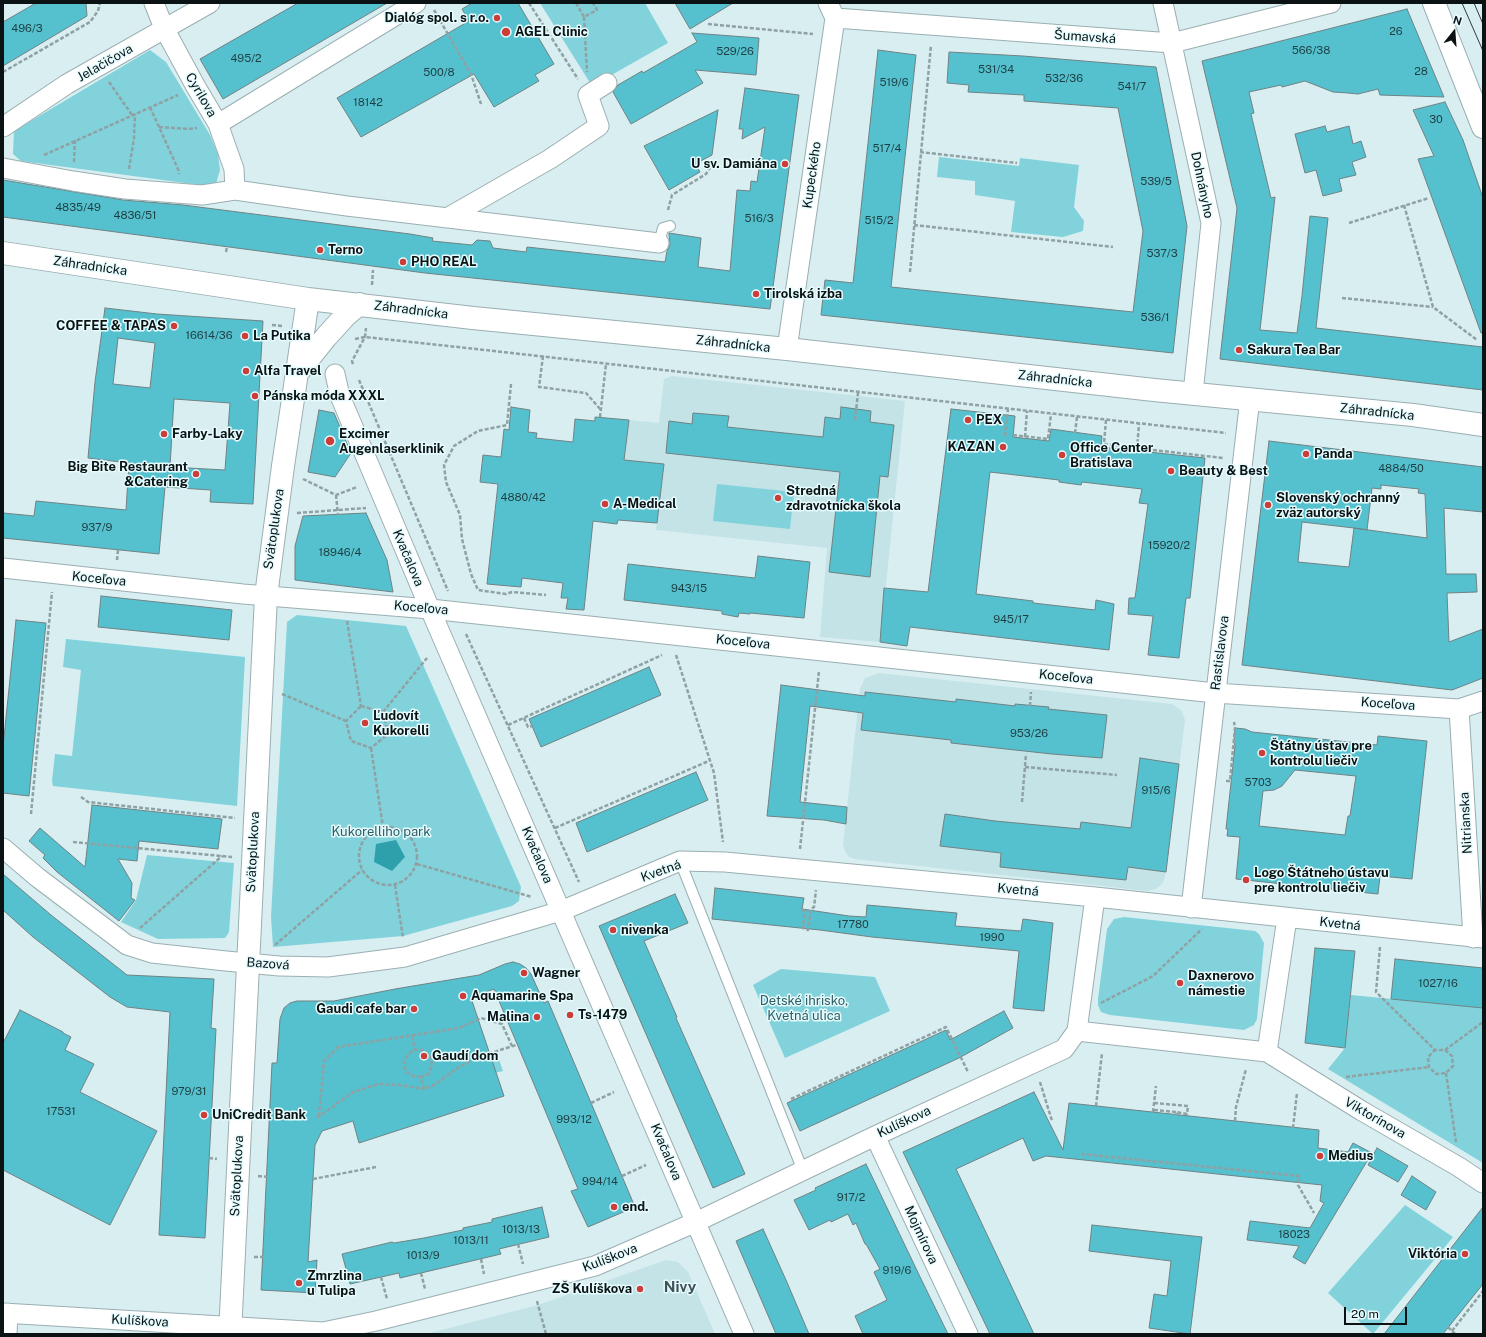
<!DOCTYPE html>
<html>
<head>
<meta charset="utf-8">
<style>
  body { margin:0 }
  #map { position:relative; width:1486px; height:1337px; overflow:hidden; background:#d8eef1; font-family:"Public Sans",sans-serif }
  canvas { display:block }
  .frame { position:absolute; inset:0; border:4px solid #0a1213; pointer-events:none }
  .north { position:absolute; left:1434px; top:12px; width:40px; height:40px; -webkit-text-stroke:3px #e5fbfe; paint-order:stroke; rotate:17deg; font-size:11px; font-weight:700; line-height:16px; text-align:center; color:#0a1213 }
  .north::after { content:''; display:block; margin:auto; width:14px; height:18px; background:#0a1213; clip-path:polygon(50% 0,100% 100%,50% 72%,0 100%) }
  .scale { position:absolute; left:1344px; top:1307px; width:63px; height:18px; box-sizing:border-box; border:2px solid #0a1213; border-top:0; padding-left:5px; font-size:12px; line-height:14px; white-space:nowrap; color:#0a1213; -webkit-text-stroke:3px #e5fbfe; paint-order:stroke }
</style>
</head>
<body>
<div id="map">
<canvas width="1486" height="1337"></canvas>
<div class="frame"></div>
<div class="north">N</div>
<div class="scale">20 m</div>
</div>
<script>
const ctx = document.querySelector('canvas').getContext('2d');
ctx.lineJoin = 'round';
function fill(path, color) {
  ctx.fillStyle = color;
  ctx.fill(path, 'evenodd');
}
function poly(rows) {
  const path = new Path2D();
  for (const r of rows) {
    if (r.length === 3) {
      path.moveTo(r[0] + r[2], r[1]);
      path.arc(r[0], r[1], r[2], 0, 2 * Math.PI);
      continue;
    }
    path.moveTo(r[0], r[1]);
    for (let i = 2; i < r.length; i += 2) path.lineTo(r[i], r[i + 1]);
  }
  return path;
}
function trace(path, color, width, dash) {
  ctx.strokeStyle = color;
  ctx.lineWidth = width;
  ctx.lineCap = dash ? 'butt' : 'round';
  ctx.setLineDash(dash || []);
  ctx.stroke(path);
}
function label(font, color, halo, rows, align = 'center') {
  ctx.font = font + ' "Public Sans",sans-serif';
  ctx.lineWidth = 3;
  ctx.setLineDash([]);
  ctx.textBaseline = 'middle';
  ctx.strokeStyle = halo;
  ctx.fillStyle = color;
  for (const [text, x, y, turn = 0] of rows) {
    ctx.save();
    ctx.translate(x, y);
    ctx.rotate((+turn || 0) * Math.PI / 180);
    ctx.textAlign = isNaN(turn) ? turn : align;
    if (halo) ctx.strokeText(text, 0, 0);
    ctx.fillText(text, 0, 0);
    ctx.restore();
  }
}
const built = poly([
  [672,376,905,401,880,642,820,637,827,548,656,530,664,465,623,470,629,420,659,423,664,379],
  [879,673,1172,704,1181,710,1185,720,1166,872,1163,883,1156,889,1148,891,855,859,849,857,845,851,843,845,860,689,865,678],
  [666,1260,678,1262,688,1272,715,1334,426,1334,538,1305]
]);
const green = poly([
  [540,3,645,3,668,43,592,86],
  [150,50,166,62,210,135,218,154,220,170,215,187,21,161,13,154,14,131],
  [939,157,1019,166,1020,158,1079,165,1074,207,1084,221,1083,231,1063,237,1011,232,1015,201,975,195,975,181,937,177],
  [717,484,794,492,790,529,713,521],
  [297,615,406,626,521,887,519,901,512,906,403,936,273,947,271,917,287,622],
  [66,639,245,657,237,806,53,786,52,781,55,754,72,756,81,670,63,667],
  [147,855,234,863,229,932,225,938,158,939,121,922,136,900],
  [1124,917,1255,931,1259,934,1264,943,1257,1019,1254,1025,1244,1030,1110,1015,1101,1012,1098,1005,1098,999,1107,929,1114,919],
  [781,969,875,977,890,1011,785,1058,753,985],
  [1351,995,1483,1008,1483,1163,1328,1069,1345,1048],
  [497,1054,503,1071,465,1080,461,1067],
  [1405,1205,1453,1237,1373,1334,1328,1293]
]);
const water = poly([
  [396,840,405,857,392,871,374,862,376,844]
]);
const building = poly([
  [36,3,86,3,87,16,3,66,3,22,36,3],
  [298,3,387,3,223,99,200,59,298,3],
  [472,3,518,3,554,64,535,75,539,81,494,107,474,74,361,137,337,98,469,21,462,9,472,3],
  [675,3,733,3,690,29,675,3],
  [1407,9,1444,97,1380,95,1378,89,1358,94,1348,93,1333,92,1305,81,1282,87,1281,85,1249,92,1254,113,1251,114,1271,198,1275,197,1260,330,1297,333,1302,296,1310,216,1328,218,1316,328,1483,347,1483,390,1220,359,1237,208,1202,61,1407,9],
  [692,33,759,38,756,75,695,70,703,83,631,124,613,92,618,85,642,71,643,73,697,42,692,33],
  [878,50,916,55,891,287,1133,312,1143,231,1118,108,1024,101,1024,95,968,92,969,85,947,83,949,52,1023,56,1156,67,1187,226,1173,353,821,315,825,280,853,283,878,50],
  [745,88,799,95,770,309,425,273,3,217,3,180,123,200,183,205,410,234,433,238,432,241,472,245,477,240,490,241,493,248,526,252,527,247,665,262,667,251,670,245,669,233,701,238,698,267,730,271,737,190,750,191,751,181,757,182,765,127,742,139,743,129,739,129,745,88],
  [1445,102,1463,140,1483,198,1483,333,1481,333,1418,159,1434,156,1413,110,1445,102],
  [718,110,712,155,695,164,700,172,669,190,644,146,718,110],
  [1325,126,1327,132,1349,126,1353,144,1361,141,1366,157,1352,162,1356,175,1339,179,1342,191,1323,196,1316,170,1305,173,1295,134,1325,126],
  [105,308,157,314,263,321,253,504,210,502,211,490,165,487,159,554,3,538,3,513,34,516,36,501,126,510,129,463,88,458,95,382,105,308],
  [118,338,155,343,150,388,113,384,118,338],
  [174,399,230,403,225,470,170,467,174,399],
  [511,407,530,410,528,432,537,433,536,438,573,442,575,419,595,421,595,417,629,420,624,460,664,464,657,523,618,520,617,524,593,521,584,610,566,609,568,598,561,598,563,583,522,578,521,587,487,584,498,484,480,482,483,455,501,457,504,429,509,430,511,407],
  [841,407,871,411,870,422,894,425,888,477,880,476,870,577,829,572,840,472,666,453,669,421,692,424,693,413,729,416,727,427,823,437,825,417,840,419,841,407],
  [951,409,1015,416,1013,437,1049,441,1051,429,1102,436,1101,447,1205,458,1190,598,1186,598,1179,658,1148,655,1153,616,1128,614,1129,598,1135,598,1148,504,1139,503,1142,489,1082,482,1081,485,1059,482,1059,480,990,472,976,594,1033,601,1033,603,1095,610,1096,600,1114,604,1109,650,910,627,907,646,880,642,884,588,928,592,951,409],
  [319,410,334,413,351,453,335,477,308,472,319,410],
  [1269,441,1483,467,1483,512,1444,508,1446,574,1476,574,1477,592,1447,593,1449,642,1483,629,1483,678,1452,690,1242,665,1269,441],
  [1381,485,1419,489,1418,493,1425,494,1427,538,1354,528,1367,530,1372,488,1381,489,1381,485],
  [1302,522,1354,528,1349,567,1298,562,1302,522],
  [366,513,387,560,393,592,295,580,295,546,303,516,366,513],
  [758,556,810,562,804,618,750,613,750,614,739,613,738,617,722,614,722,611,624,600,628,564,755,578,758,556],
  [101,596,232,610,229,640,98,627,101,596],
  [16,620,46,623,29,796,3,793,3,747,16,620],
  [649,667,661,695,541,747,529,719,649,667],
  [781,685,865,696,865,692,956,702,956,699,1015,706,1015,704,1049,707,1048,709,1107,715,1102,758,1052,754,951,743,951,740,861,730,863,713,810,706,800,802,847,807,846,824,824,820,767,816,781,685],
  [1235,728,1245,729,1252,732,1377,745,1378,736,1427,741,1412,879,1380,876,1378,894,1236,879,1240,837,1227,836,1228,829,1226,829,1235,746,1234,742,1235,728],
  [1295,770,1356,776,1350,816,1348,816,1345,835,1259,826,1263,791,1274,790,1282,786,1295,770],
  [1140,758,1179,764,1166,872,1128,867,1126,880,1000,867,1001,853,940,846,945,814,995,821,1080,829,1081,822,1131,828,1140,758],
  [696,772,708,800,587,852,576,823,696,772],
  [92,805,222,819,218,849,139,841,137,861,118,859,132,883,131,898,135,900,119,921,57,872,43,858,45,855,29,841,40,828,85,867,92,805],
  [3,874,51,915,127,975,214,979,211,1028,216,1029,205,1238,159,1235,170,1012,127,1007,110,997,33,937,3,910,3,874],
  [715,888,804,898,802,909,849,916,866,917,867,905,957,913,955,926,1021,931,1023,919,1053,923,1044,1011,1013,1008,1019,951,872,937,820,930,712,919,715,888],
  [675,894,688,923,644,941,677,1017,676,1018,745,1174,713,1188,599,926,675,894],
  [1315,948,1355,951,1345,1048,1305,1043,1315,948],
  [1395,959,1483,968,1483,1008,1391,999,1395,959],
  [513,962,520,964,526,968,531,974,544,1003,548,1001,635,1207,588,1227,571,1191,578,1189,494,989,471,998,504,1096,359,1143,353,1121,322,1131,315,1145,308,1262,317,1260,315,1293,261,1290,272,1063,277,1063,280,1019,284,1008,290,1003,297,1001,334,1001,395,989,479,975,505,964,513,962],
  [20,1010,63,1032,63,1033,71,1037,65,1050,94,1064,80,1092,157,1131,110,1225,3,1170,3,1043,20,1010],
  [1004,1011,1013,1028,959,1058,800,1131,787,1103,946,1030,950,1040,1004,1011],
  [1034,1092,1063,1150,1069,1103,1319,1130,1318,1148,1348,1152,1353,1143,1372,1153,1305,1264,1293,1257,1299,1246,1247,1240,1250,1221,1310,1228,1324,1203,1320,1201,1322,1185,1046,1156,1033,1161,1023,1138,956,1169,1034,1334,990,1334,903,1152,1034,1092],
  [1377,1148,1408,1166,1398,1182,1368,1165,1377,1148],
  [866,1164,923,1283,948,1334,863,1334,855,1316,887,1300,874,1272,880,1269,866,1244,865,1244,856,1223,853,1225,848,1214,831,1222,830,1220,809,1230,794,1200,816,1190,815,1188,866,1164],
  [1412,1176,1436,1192,1426,1210,1401,1195,1412,1176],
  [542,1207,549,1237,499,1249,501,1254,421,1273,400,1278,399,1273,350,1284,342,1254,392,1242,394,1243,424,1238,463,1230,463,1228,492,1222,492,1219,542,1207],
  [1483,1207,1483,1284,1443,1334,1384,1334,1483,1207],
  [1092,1225,1202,1237,1190,1334,1149,1328,1154,1294,1167,1296,1171,1261,1089,1251,1092,1225],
  [763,1229,786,1280,809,1334,776,1334,736,1241,763,1229]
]);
const path = poly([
  [529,3,578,79],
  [576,3,584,17,597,10,593,3],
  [434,10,471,74,481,104],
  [584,17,587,72],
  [708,24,813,34],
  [3,72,90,22,98,11,100,3],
  [109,82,132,115],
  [150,107,178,169,179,174],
  [159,127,189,129,197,128],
  [920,152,1017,163],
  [44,155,178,95],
  [74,162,75,140],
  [129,169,134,138,135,114],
  [1404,205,1433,307,1477,340],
  [668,210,672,195,706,174,714,161],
  [1349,223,1429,198],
  [914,225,1113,247],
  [226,252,227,247],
  [910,272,931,45],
  [372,285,373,270],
  [1342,298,1433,307],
  [272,325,283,326],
  [355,339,365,337,476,349,1226,433],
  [543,356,539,387,586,393,601,410],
  [353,364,352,361,365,337,366,328],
  [359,380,448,591],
  [511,384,507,425,478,431,454,446,444,465,446,482,460,515,462,539,471,574,478,590,506,594,512,592,546,595],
  [600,417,606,364],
  [855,420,858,393],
  [1106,420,1104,444,1138,449],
  [1075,433,1077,417],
  [1013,435,1048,439,1051,414],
  [1005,436,1008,409],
  [1025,437,1027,411],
  [1137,449,1139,424],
  [1153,450,1223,458],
  [303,479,336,495,357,487],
  [336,495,338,515],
  [297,513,366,508],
  [117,560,118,550],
  [347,621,361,706],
  [466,634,579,882],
  [676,655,714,773,723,842],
  [282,694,346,721],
  [361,706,383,712,388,734,371,748,351,741,346,721,361,706],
  [1030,706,1031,692],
  [383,712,427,658],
  [524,718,528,727,532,726],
  [508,725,662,655],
  [371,748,383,827],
  [1025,767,1117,775],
  [1226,781,1230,781,1235,728,1234,722],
  [81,797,88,802,235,818],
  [1022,802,1026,754],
  [31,814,52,592],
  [388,856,29],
  [555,828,711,760],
  [73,842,232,857],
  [800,849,819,671],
  [417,864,532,897],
  [395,885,403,938],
  [802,910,805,911,803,928,808,930,811,909,814,907,816,890],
  [140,928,222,856],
  [275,945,362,870],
  [1380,947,1376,992,1435,1050,1445,1050,1452,1056,1453,1066,1446,1073,1436,1074,1429,1067,1428,1057,1435,1050],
  [1101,1003,1153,976,1202,929],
  [412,1036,415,1050],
  [1445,1050,1483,1022],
  [1446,1073,1456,1142],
  [421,1077,413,1076,407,1072,404,1066,404,1061,409,1053,415,1050,424,1050,431,1058,432,1066,428,1074,421,1077,424,1089,434,1085,459,1067,478,1057,516,1045],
  [1346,1077,1429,1067],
  [1040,1082,1052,1121],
  [791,1099,946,1027,968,1072],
  [591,1103,614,1092],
  [1154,1103,1188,1106,1187,1114,1176,1112,1176,1115],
  [1096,1106,1102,1053],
  [1154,1110,1176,1112],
  [1153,1112,1156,1086],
  [319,1116,324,1061,338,1047,459,1028,481,1018,502,1024,512,1046],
  [317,1118,353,1092,379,1084,399,1085,424,1089],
  [1235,1121,1236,1107,1246,1069],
  [1293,1128,1297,1093],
  [1081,1154,1299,1176,1298,1185,1314,1213],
  [209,1158,217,1159],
  [258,1176,268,1177],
  [622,1176,646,1165],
  [313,1179,376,1167],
  [518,1244,523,1264],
  [254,1257,263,1257],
  [481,1259,484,1274],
  [421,1273,425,1289],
  [381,1277,387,1299],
  [537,1301,546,1334],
  [1448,1327,1455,1334],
  [1452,1331,1483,1291]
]);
const lane = poly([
  [659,243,663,228,670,226],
  [680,861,803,1171]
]);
const street = poly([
  [154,3,164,28,196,87,218,124,234,169,235,190],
  [1163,3,1211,223,1193,393],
  [835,18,1172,43,1331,3],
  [218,124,416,3],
  [3,127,67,84,210,3],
  [3,168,73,181,125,189,202,195,235,190,347,206,659,243],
  [447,218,550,159,599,126,588,95,607,83],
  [787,349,835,18,828,3],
  [335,374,340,396,430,609,744,1334],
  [3,568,243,594,430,609,1215,693,1459,709,1483,701],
  [1459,709,1473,938],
  [3,848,37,877,127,945,152,953,226,961,279,966,328,967,405,957,561,911,680,861,725,862,1095,897,1483,938],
  [1191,908,1250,398],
  [1077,1031,1267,1052,1362,1111,1459,1167,1483,1183],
  [1267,1052,1287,918],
  [875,1136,968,1334],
  [3,1313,323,1332,376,1321,595,1266,696,1222,875,1136,1064,1049,1077,1031,1095,897],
  [7,1334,8,1313]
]);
const secondary = poly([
  [1434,3,1483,127],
  [3,253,308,299,473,318,787,349,1154,390,1413,415,1483,425],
  [298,372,326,337,346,315,359,304],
  [230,1334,266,596,283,466,308,299]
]);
const tram = poly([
  [1462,3,1483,51],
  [1474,3,1483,24]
]);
const markers = [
  [497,18,4,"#cc3d3a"],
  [506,32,5,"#cc3d3a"],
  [785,164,4,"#cc3d3a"],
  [320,250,4,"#cc3d3a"],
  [403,262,4,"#cc3d3a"],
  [756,294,4,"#cc3d3a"],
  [174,326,4,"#cc3d3a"],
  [245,336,4,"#cc3d3a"],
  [1239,350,4,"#cc3d3a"],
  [246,371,4,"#cc3d3a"],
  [255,396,4,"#cc3d3a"],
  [968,420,4,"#cc3d3a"],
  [164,434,4,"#cc3d3a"],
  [330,441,5,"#cc3d3a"],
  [1003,447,4,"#cc3d3a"],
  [1306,454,4,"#cc3d3a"],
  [1062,455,4,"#cc3d3a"],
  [1171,471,4,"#cc3d3a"],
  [196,474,4,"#cc3d3a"],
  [778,498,4,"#cc3d3a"],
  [605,504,4,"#cc3d3a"],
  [1268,505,4,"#cc3d3a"],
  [365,723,4,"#cc3d3a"],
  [1262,753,4,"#cc3d3a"],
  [1246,880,4,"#cc3d3a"],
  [613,930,4,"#cc3d3a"],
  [524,973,4,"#cc3d3a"],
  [1180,983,4,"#cc3d3a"],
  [463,996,4,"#cc3d3a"],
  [414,1009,4,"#cc3d3a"],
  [570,1015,4,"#cc3d3a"],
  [537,1017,4,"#cc3d3a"],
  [424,1056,4,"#cc3d3a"],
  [204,1115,4,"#cc3d3a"],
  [1320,1156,4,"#cc3d3a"],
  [614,1207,4,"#cc3d3a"],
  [1465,1254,4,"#cc3d3a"],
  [299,1283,4,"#cc3d3a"],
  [640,1289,4,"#cc3d3a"]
];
const numberNames = [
  ["496/3",27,29],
  ["26",1396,32],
  ["566/38",1311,51],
  ["529/26",735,52],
  ["495/2",246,59],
  ["531/34",996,70],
  ["28",1421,72],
  ["500/8",439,73],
  ["532/36",1064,79],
  ["519/6",894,83],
  ["541/7",1132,87],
  ["18142",368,103],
  ["30",1436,120],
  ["517/4",887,149],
  ["539/5",1156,182],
  ["4835/49",78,208],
  ["4836/51",135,216],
  ["516/3",759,219],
  ["515/2",879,221],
  ["537/3",1162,254],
  ["536/1",1155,318],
  ["16614/36",209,336],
  ["4884/50",1401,469],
  ["4880/42",523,498],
  ["937/9",97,528],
  ["15920/2",1169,546],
  ["18946/4",340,553],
  ["943/15",689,589],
  ["945/17",1011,620],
  ["953/26",1029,734],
  ["5703",1258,783],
  ["915/6",1156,791],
  ["17780",853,925],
  ["1990",992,938],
  ["1027/16",1438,984],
  ["979/31",189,1092],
  ["17531",61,1112],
  ["993/12",574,1120],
  ["994/14",600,1182],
  ["917/2",851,1198],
  ["1013/13",521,1230],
  ["18023",1294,1235],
  ["1013/11",471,1241],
  ["1013/9",423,1256],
  ["919/6",897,1271]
];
const poiNames = [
  ["Dialóg spol. s r.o.",489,18,"right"],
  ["AGEL Clinic",515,32],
  ["U sv. Damiána",777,164,"right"],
  ["Terno",328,250],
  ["PHO REAL",411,262],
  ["Tirolská izba",764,294],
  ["COFFEE & TAPAS",166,326,"right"],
  ["La Putika",253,336],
  ["Sakura Tea Bar",1247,350],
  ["Alfa Travel",254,371],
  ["Pánska móda XXXL",263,396],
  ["PEX",976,420],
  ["Farby-Laky",172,434],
  ["Excimer",339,434],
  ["Augenlaserklinik",339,449],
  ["KAZAN",995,447,"right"],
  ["Office Center",1070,448],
  ["Bratislava",1070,463],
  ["Panda",1314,454],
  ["Big Bite Restaurant",188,467,"right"],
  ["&Catering",188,482,"right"],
  ["Beauty & Best",1179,471],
  ["Stredná",786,491],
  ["zdravotnícka škola",786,506],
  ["Slovenský ochranný",1276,498],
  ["zväz autorský",1276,513],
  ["A-Medical",613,504],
  ["Ľudovít",373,716],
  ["Kukorelli",373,731],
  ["Štátny ústav pre",1270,746],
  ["kontrolu liečiv",1270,761],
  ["Logo Štátneho ústavu",1254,873],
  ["pre kontrolu liečiv",1254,888],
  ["nivenka",621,930],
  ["Wagner",532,973],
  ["Daxnerovo",1188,976],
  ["námestie",1188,991],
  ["Aquamarine Spa",471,996],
  ["Gaudi cafe bar",406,1009,"right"],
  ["Ts-1479",578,1015],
  ["Malina",529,1017,"right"],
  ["Gaudí dom",432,1056],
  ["UniCredit Bank",212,1115],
  ["Medius",1328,1156],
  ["end.",622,1207],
  ["Viktória",1457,1254,"right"],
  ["Zmrzlina",307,1276],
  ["u Tulipa",307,1291],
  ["ZŠ Kulíškova",632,1289,"right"]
];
const streetNames = [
  ["Šumavská",1085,37,4],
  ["Jelačičova",105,63,-30],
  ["Cyrilova",201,95,60],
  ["Kupeckého",812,175,-82],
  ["Dohnányho",1202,185,78],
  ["Záhradnícka",90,266,8],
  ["Záhradnícka",411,310,7],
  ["Záhradnícka",733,344,6],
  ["Záhradnícka",1055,379,6],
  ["Záhradnícka",1377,412,6],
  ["Svätoplukova",274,529,-82],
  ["Kvačalova",408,558,67],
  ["Koceľova",99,579,6],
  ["Koceľova",421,608,5],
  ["Koceľova",743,642,6],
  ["Rastislavova",1220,653,-83],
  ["Koceľova",1066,677,6],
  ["Koceľova",1388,704,4],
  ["Nitrianska",1466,823,-93],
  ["Svätoplukova",253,852,-87],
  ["Kvačalova",537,855,67],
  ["Kvetná",661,871,-20],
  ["Kvetná",1018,890,5],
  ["Kvetná",1340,924,6],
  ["Bazová",268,964,4],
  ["Viktorínova",1375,1118,30],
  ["Kulíškova",904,1122,-25],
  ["Kvačalova",666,1152,67],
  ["Svätoplukova",237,1176,-87],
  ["Mojmírova",921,1235,65],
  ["Kulíškova",610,1258,-21],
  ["Kulíškova",140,1321,3]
];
const parkNames = [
  ["Kukorelliho park",381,832],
  ["Detské ihrisko,",804,1001],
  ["Kvetná ulica",804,1016]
];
const quarterNames = [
  ["Nivy",680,1287]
];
fill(built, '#c3e3e7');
fill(green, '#82d2dc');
fill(water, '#2ea0ac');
fill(building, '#56c1ce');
trace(building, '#6e8284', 1);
trace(lane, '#9aafb2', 12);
trace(street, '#9aafb2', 21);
trace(secondary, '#9aafb2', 24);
trace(path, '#8fa1a3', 2.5, [4, 2]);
trace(lane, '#fff', 10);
trace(street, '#fff', 19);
trace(secondary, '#fff', 22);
trace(tram, '#313c3d', 1);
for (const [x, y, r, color] of markers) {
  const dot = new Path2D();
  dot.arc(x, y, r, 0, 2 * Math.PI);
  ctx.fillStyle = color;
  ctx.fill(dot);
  trace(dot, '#e5fbfe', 1.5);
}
label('11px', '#1d3e42', null, numberNames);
label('bold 13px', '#0a1213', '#e5fbfe', poiNames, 'left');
label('13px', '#0a1213', '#e5fbfe', streetNames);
label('13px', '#2e5d62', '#e5fbfe', parkNames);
label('bold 15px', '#3f5254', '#e5fbfe', quarterNames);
</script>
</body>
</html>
